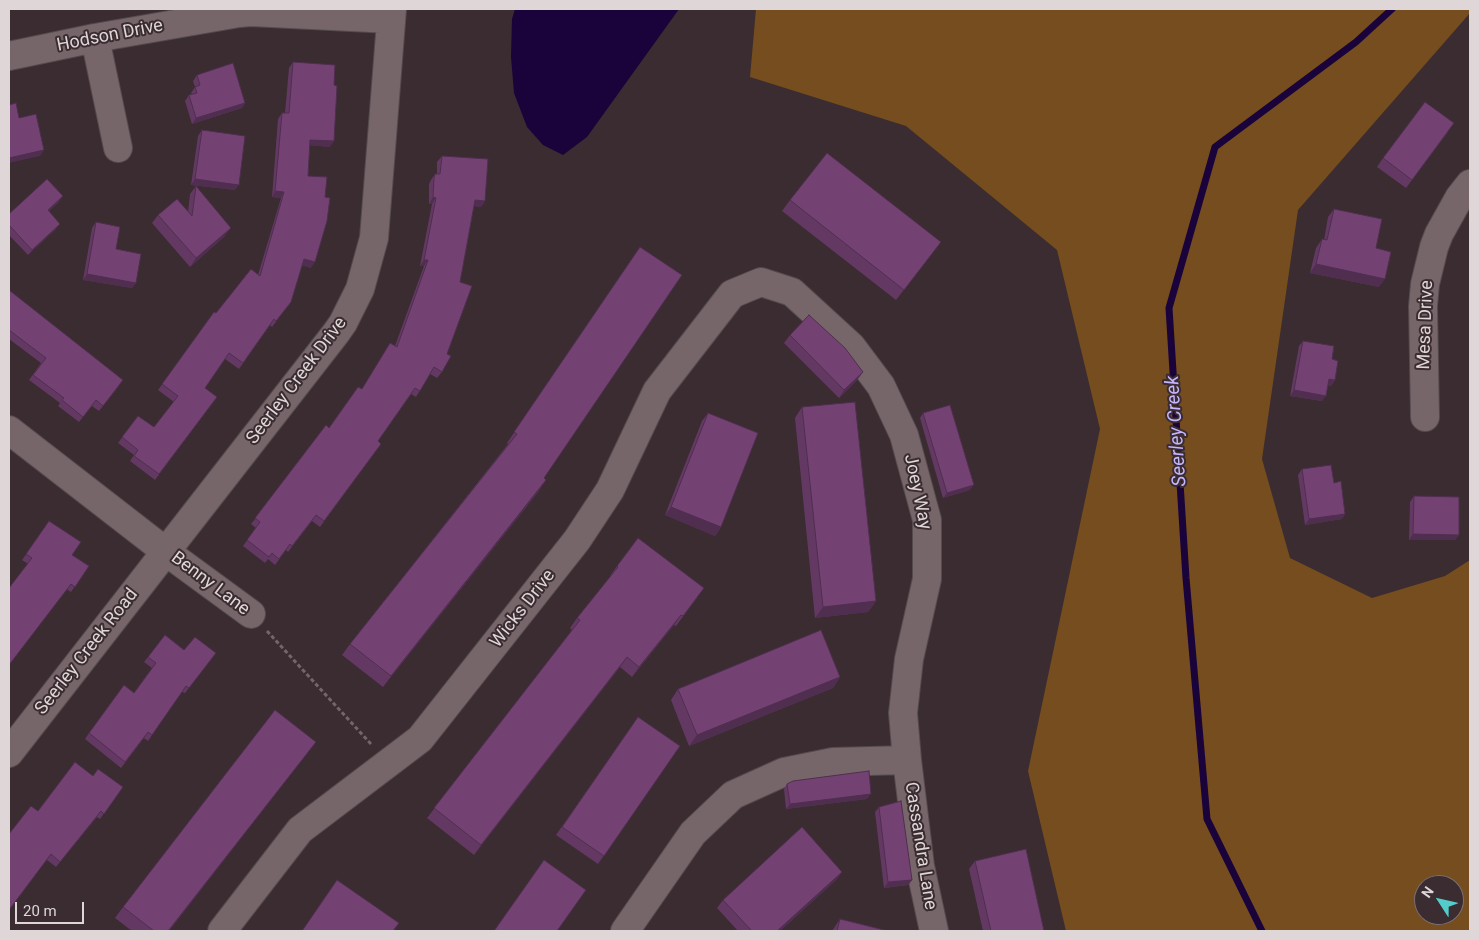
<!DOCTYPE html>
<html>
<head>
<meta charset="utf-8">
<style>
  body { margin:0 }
  #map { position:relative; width:1479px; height:940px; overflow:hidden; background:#3a2c30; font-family:Roboto,sans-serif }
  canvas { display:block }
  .frame { position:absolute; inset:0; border:10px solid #dfd6d8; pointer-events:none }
  .north { position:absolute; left:1414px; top:875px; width:50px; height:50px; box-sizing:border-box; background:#3a2c30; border:1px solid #7c7073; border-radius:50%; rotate:305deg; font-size:14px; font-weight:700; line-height:20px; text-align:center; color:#dfd6d8 }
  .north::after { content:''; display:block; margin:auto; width:18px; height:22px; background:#53cdcb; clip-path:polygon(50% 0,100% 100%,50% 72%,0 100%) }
  .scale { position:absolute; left:15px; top:902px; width:69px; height:22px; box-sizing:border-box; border:2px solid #dfd6d8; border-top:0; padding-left:6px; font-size:15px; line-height:18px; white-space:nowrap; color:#dfd6d8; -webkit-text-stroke:4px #3a2c30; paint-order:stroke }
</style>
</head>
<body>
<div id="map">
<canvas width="1479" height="940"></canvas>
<div class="frame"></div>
<div class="north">N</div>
<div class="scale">20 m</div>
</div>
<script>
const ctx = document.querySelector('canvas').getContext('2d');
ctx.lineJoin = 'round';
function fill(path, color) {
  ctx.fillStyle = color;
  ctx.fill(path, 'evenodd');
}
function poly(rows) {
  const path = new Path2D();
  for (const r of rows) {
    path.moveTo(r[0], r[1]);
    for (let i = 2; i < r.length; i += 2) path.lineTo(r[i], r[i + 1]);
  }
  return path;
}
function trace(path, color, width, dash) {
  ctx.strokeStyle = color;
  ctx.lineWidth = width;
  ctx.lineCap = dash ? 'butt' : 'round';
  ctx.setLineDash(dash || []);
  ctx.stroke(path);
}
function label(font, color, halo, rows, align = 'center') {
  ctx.font = font + ' Roboto,sans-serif';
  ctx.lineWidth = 4;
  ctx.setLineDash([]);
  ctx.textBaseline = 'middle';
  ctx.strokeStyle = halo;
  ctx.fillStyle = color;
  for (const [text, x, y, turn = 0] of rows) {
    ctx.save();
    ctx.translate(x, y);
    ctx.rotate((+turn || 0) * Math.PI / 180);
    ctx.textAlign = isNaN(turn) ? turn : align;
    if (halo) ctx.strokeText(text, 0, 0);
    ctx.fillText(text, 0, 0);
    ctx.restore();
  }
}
const green = poly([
  [756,9,1470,9,1470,13,1298,210,1262,459,1290,558,1372,598,1445,576,1470,560,1470,931,1066,931,1028,771,1100,429,1057,250,906,126,750,77],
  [1424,885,1454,885,1454,915,1424,915]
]);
const water = poly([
  [515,9,679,9,587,137,563,155,543,145,527,127,514,93,511,57,512,19]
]);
const stream = poly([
  [1262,931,1207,819,1186,578,1169,308,1215,147,1356,42,1392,9]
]);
const path = poly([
  [267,631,371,744]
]);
const minor = poly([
  [95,38,118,148],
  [9,56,95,38,239,13,251,12,391,19],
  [1425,417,1423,306,1425,284,1434,247,1439,234,1459,198,1470,184],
  [9,430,165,551,251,614],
  [9,753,336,333,343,323,360,289,374,238,392,9],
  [222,931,300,830,420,739,577,540,610,490,657,391,732,294,761,282,792,292,851,346,881,386,904,435,927,520,927,579,909,659,903,713,907,760,920,866,934,931],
  [625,931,693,833,733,795,784,772,833,762,907,760]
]);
const wall = poly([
  [293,62,330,147,310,145,308,176,311,268,302,265,291,302,272,327,270,325,239,369,225,359,205,388,217,397,155,480,130,461,134,455,118,443,138,416,154,427,174,402,158,390,214,312,216,313,258,275,281,198,272,197,278,119,282,113,285,113,289,68],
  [197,75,245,103,242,108,192,124,185,101,189,95,192,94,191,93,195,87,193,81],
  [202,130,235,190,191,185,198,136],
  [1448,132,1406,188,1377,167,1383,158],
  [442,156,485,201,481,207,474,206,447,354,442,372,437,378,430,374,416,397,411,394,378,441,381,444,320,527,312,521,288,552,286,550,275,565,268,559,265,563,243,546,256,528,251,524,362,389,390,343,395,346,424,266,420,266,432,204,429,204,429,184,431,180,435,174,437,174,437,162],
  [196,186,225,236,190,267,152,223,158,215,188,212,190,194],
  [790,200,941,242,896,300,782,211],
  [59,202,49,211,56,229,28,255,9,235,9,214],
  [1334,209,1376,248,1379,287,1310,273,1316,248,1322,239,1324,240,1328,217],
  [96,222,136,283,132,288,83,280,92,228],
  [640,247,539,491,383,687,342,655,350,644,508,444,507,443],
  [9,290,119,386,99,411,92,406,79,422,58,406,60,403,29,380,41,363,9,339],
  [790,335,863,372,857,380,839,398,784,343],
  [1303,341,1332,359,1335,380,1331,386,1328,385,1322,401,1290,396,1299,346],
  [802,407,876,601,868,612,815,618,795,418],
  [708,413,721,527,715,536,665,515,702,421],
  [923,413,970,490,943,498,920,418],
  [1302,469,1334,483,1345,514,1342,519,1305,525,1298,475],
  [1414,496,1459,535,1455,540,1409,540,1410,502],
  [49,521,72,555,89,566,71,592,22,560],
  [617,566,697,598,676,626,674,625,632,677,620,667,474,855,427,818,572,630,570,628,577,618,611,576,610,576],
  [165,635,184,650,212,658,185,693,182,692,148,741,144,738,121,768,85,739,89,733,134,693,152,668,144,662],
  [840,677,833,688,689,746,671,700,678,689],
  [638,717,680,746,598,864,556,835],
  [308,752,169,931,132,931,115,918,123,907],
  [93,776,123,787,100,819,97,817,56,867,47,860,38,811],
  [787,784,867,799,786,809,784,789],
  [879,807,912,880,908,885,884,888,875,812],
  [975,861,1044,931,983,931,969,869],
  [842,872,836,880,780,931,738,931,717,908,723,900],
  [840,919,888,931,832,931]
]);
const shadedWall = poly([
  [245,103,242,108,192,124,196,118],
  [310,140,334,141,330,147,306,145],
  [44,150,40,156,9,163,9,158],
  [195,179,239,185,235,190,191,185],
  [275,191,284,192,281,198,272,197],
  [63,196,59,202,44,216,48,210],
  [433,197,436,198,432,204,429,204],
  [475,200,485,201,481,207,471,206],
  [60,224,56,229,28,255,32,250],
  [231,228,225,236,190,267,196,258],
  [304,259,315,262,311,268,300,265],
  [424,260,428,260,424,266,420,266],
  [1316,264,1385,279,1379,287,1310,273],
  [87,274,136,283,132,288,83,280],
  [863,372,857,380,839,398,844,390],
  [1329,379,1335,380,1331,386,1325,385],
  [1294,390,1326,396,1322,401,1290,396],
  [546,480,539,491,383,687,391,676],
  [974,485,970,490,943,498,947,493],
  [671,507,721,527,715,536,665,515],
  [1345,514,1342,519,1305,525,1309,519],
  [1413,534,1459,535,1455,540,1409,540],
  [876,601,868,612,815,618,823,607],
  [681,615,674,625,632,677,639,667],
  [627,657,620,667,474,855,481,845],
  [840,677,833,688,689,746,697,735],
  [316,742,169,931,168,931],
  [871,794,867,799,786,809,790,804],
  [842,872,836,880,780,931,777,931],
  [912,880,908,885,884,888,888,882]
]);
const building = poly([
  [293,62,335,65,334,85,337,86,334,141,310,140,308,176,327,177,325,197,330,198,327,221,315,262,304,259,291,302,276,321,274,319,243,363,229,353,205,388,217,397,159,474,134,456,138,450,122,437,138,416,154,427,178,396,162,384,214,312,216,313,251,269,260,276,284,192,275,191,282,113,289,113,293,62],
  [233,63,245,103,196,118,189,95,197,93,195,87,200,85,197,75,233,63],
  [1425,102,1454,123,1412,180,1383,158,1425,102],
  [16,103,19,118,36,114,44,150,9,158,9,105,16,103],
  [202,130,245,136,239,185,195,179,202,130],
  [827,153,941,242,904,290,790,200,827,153],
  [442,156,488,159,485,201,475,200,460,282,472,286,447,354,451,356,442,372,434,367,420,391,415,388,378,441,381,444,324,521,316,515,292,546,290,544,279,559,272,553,269,557,247,540,260,522,255,518,326,425,329,428,358,387,362,389,390,343,397,347,428,260,424,260,436,198,433,197,434,178,435,174,440,174,442,156],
  [47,179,63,196,48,210,60,224,32,250,9,225,9,214,47,179],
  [196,186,231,228,196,258,158,215,177,199,192,216,196,186],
  [1334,209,1382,219,1376,248,1391,252,1385,279,1316,264,1322,239,1327,240,1334,209],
  [96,222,120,227,116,249,141,254,136,283,87,274,96,222],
  [640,247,682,275,544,478,546,480,391,676,350,644,517,434,514,432,640,247],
  [9,290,123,380,103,406,96,400,83,417,62,400,64,398,33,375,46,358,9,330,9,290],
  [809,315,845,348,863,372,844,390,790,335,809,315],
  [1303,341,1334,346,1332,359,1338,361,1335,380,1329,379,1326,396,1294,390,1303,341],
  [855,402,876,601,823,607,802,407,855,402],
  [950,405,974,485,947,493,923,413,950,405],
  [708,413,758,433,721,527,671,507,708,413],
  [1331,465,1334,483,1341,481,1345,514,1309,519,1302,469,1331,465],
  [1414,496,1459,497,1459,535,1413,534,1414,496],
  [49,521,81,542,72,555,89,566,75,587,71,584,9,665,9,588,32,558,26,554,49,521],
  [638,538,704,588,683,616,681,615,639,667,627,657,481,845,434,808,580,620,577,618,618,567,617,566,638,538],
  [821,630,840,677,697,735,678,689,821,630],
  [165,635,184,650,195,637,216,653,189,688,186,686,152,735,148,732,125,762,89,733,124,685,134,693,156,663,148,657,165,635],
  [275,710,316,742,168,931,154,931,123,907,275,710],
  [638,717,680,746,604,856,562,827,638,717],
  [75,762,93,776,98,769,123,787,104,814,101,811,60,862,51,854,9,910,9,834,31,806,38,811,75,762],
  [869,771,871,794,790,804,787,784,793,781,869,771],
  [901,801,912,880,888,882,879,807,901,801],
  [802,827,842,872,777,931,752,931,723,900,802,827],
  [1026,849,1044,931,991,931,975,861,1026,849],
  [544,860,586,890,557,931,494,931,544,860],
  [337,880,399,923,393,931,302,931,337,880],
  [840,919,888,931,837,931,840,919]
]);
const streetNames = [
  ["Hodson Drive",110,36,-11],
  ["Mesa Drive",1426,325,-88],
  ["Seerley Creek Drive",297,381,-53],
  ["Joey Way",917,492,78],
  ["Benny Lane",210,584,37],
  ["Wicks Drive",523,609,-52],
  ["Seerley Creek Road",87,652,-52],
  ["Cassandra Lane",920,846,81]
];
const waterNames = [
  ["Seerley Creek",1177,431,-94]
];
fill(green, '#754d1e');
fill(water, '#19033a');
trace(stream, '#19033a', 7);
trace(minor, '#554a4e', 30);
trace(path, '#726669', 3, [4, 2.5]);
trace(minor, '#76666a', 28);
fill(wall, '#633963');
fill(shadedWall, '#502e50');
fill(building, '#734273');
trace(building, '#502e50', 1);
label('18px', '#dfd6d8', '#3a2c30', streetNames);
label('italic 19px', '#c5b6fe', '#3a2c30', waterNames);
</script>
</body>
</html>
